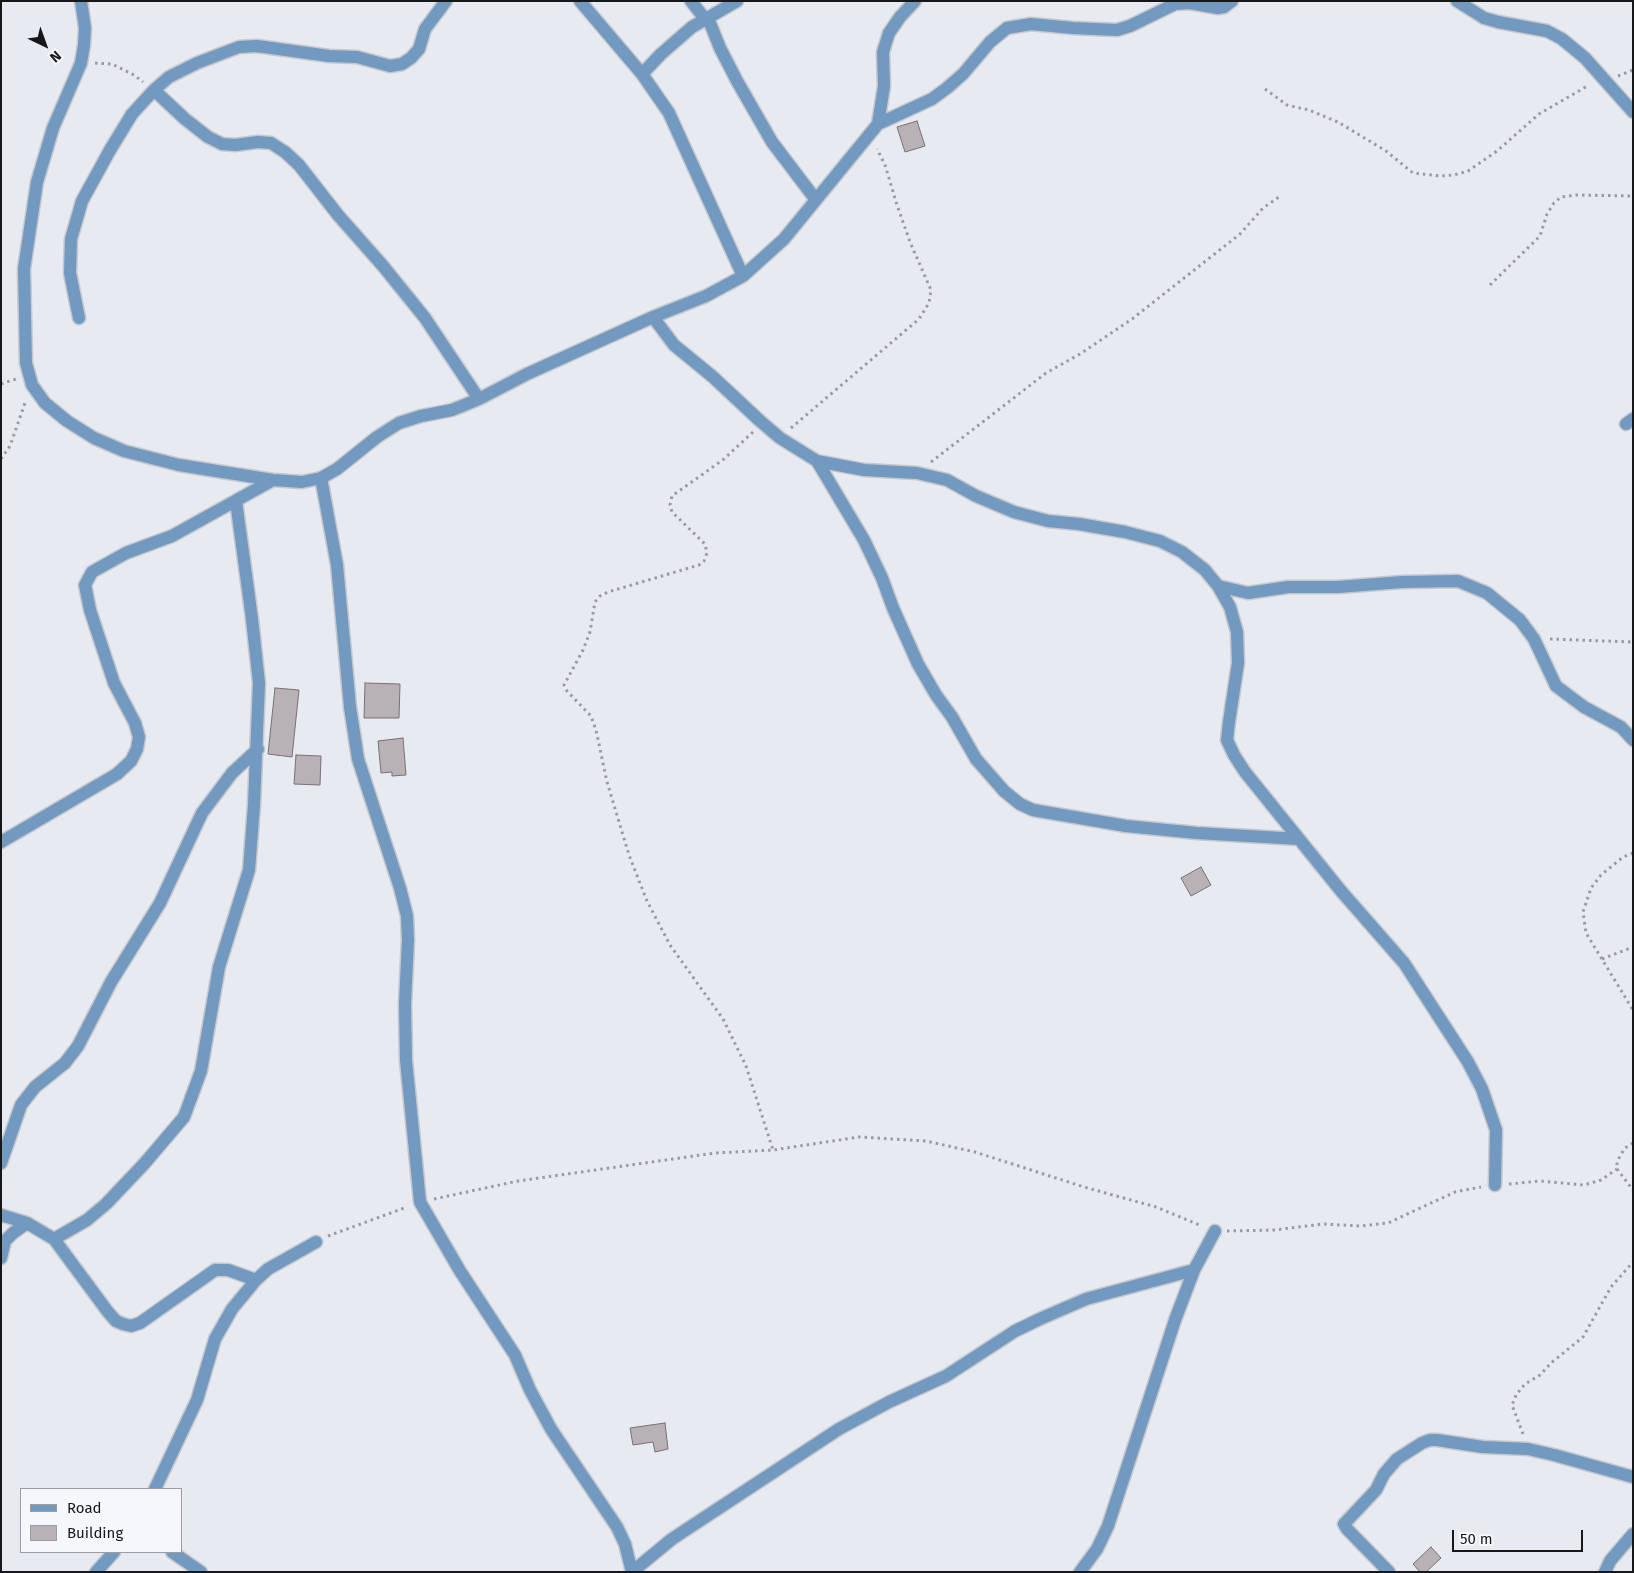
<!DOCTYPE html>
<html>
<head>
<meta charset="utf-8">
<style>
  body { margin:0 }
  #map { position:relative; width:1634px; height:1573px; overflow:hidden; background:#e7eaf0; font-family:"Fira Sans",sans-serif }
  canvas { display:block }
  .frame { position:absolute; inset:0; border:2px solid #161719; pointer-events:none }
  .legend { position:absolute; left:20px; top:1488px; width:162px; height:65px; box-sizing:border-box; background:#f5f7fd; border:1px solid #9c9da2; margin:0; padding:6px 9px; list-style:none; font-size:15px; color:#161719 }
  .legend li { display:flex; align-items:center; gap:10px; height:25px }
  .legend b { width:25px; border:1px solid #9c9da2 }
  .north { position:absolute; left:20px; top:20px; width:50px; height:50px; -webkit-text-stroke:4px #f5f7fd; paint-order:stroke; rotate:138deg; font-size:14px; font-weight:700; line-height:20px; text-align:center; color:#161719 }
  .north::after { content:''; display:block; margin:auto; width:18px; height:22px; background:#161719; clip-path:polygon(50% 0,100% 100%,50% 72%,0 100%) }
  .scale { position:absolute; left:1452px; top:1530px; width:131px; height:22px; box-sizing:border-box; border:2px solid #161719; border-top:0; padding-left:6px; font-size:15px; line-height:18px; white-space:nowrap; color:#161719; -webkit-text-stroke:4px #f5f7fd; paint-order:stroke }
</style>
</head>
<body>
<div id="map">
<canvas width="1634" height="1573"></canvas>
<div class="frame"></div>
<ul class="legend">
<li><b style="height:6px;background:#7299bf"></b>Road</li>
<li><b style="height:14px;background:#b8b1b5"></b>Building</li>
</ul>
<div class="north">N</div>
<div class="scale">50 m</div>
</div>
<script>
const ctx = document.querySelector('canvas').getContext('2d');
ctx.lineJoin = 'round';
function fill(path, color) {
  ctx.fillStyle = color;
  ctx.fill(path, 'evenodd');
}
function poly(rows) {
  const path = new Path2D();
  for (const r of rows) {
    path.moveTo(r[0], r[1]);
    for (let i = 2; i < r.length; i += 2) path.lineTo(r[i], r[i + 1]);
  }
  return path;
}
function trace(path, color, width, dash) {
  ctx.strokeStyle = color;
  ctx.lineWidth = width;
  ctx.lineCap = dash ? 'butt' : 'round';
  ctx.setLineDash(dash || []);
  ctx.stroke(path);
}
const building = poly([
  [917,121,925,146,905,152,897,127,917,121],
  [365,683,400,684,399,718,364,718,365,683],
  [275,688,299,690,292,757,268,754,275,688],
  [403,738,406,775,392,776,392,772,381,773,378,741,403,738],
  [296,755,321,756,320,785,294,784,296,755],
  [1201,867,1211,885,1191,896,1181,878,1201,867],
  [665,1423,668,1449,655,1452,653,1442,633,1445,630,1428,665,1423],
  [1431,1547,1441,1558,1426,1572,1420,1572,1413,1564,1431,1547]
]);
const path = poly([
  [95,63,112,64,134,75,143,82],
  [1618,76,1633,70],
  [1265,89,1287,105,1309,110,1338,122,1386,151,1413,173,1440,176,1454,175,1468,171,1497,151,1539,114,1589,85],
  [1490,285,1540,236,1547,214,1554,203,1561,197,1576,195,1633,196],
  [1,384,16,379],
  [791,428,919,319,929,303,931,290,910,242,897,205,885,165,877,149],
  [753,432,724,459,672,496,670,505,672,512,705,544,707,553,704,561,699,565,608,592,600,596,595,602,590,632,583,650,564,685,567,691,591,716,596,730,607,782,629,855,647,901,670,945,723,1019,746,1066,773,1150],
  [1,459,10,446,26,400],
  [931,462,1046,373,1080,354,1132,319,1240,234,1263,208,1279,197],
  [1550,639,1633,642],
  [1633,853,1623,857,1601,875,1591,888,1583,912,1586,933,1633,1010],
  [1602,959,1633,947],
  [1633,1143,1625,1148,1620,1156,1617,1162,1617,1169,1633,1190],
  [1509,1184,1540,1181,1584,1185,1601,1180,1617,1169],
  [434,1199,518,1181,715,1153,773,1150,859,1137,926,1141,975,1152,1084,1187,1156,1207,1202,1226],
  [1227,1231,1274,1230,1323,1224,1360,1226,1388,1223,1455,1192,1481,1187],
  [328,1236,407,1207],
  [1523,1434,1512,1405,1516,1395,1525,1384,1540,1375,1551,1363,1583,1337,1611,1287,1633,1262]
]);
const street = poly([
  [81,1,85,28,84,45,81,63,53,128,37,182,24,269,26,363,32,385,45,403,67,421,94,438,124,451,179,465,273,480,302,482,321,478,337,469,377,437,399,423,421,416,452,410,479,399,527,374,653,317,706,296,743,276,784,239,878,124,884,86,883,52,889,33,900,17,915,1],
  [580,1,642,74,669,113,743,276],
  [691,1,705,19],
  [1457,1,1484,18,1498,22,1547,31,1562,39,1585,58,1633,112],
  [708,18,720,48,737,81,772,142,816,200],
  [642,74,661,54,692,27,737,1],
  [154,90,185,119,208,137,222,144,235,145,258,142,271,143,285,152,299,165,338,215,383,266,425,318,479,399],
  [878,124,932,99,947,88,963,74,990,42,1007,28,1031,24,1073,28,1117,30,1130,26,1175,4,1189,3,1218,8,1224,7,1232,1],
  [653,317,674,345,713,377,759,420,780,438,817,461,864,470,917,473,947,480,976,496,1014,512,1048,521,1079,524,1125,532,1160,541,1182,552,1205,570,1218,586,1248,593,1288,587,1338,587,1402,582,1458,581,1487,593,1520,620,1534,639,1556,686,1584,707,1621,727,1633,740],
  [79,318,70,273,71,239,82,201,110,150,132,114,154,90,169,77,197,63,239,47,257,46,329,56,357,57,390,66,402,64,411,58,419,49,425,29,446,1],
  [1626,424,1633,419],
  [817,461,864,540,882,578,893,608,918,664,936,695,952,717,976,759,1004,791,1020,804,1033,810,1126,826,1197,833,1299,839],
  [321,478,337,565,350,707,358,759,400,888,407,916,408,940,405,1004,406,1060,420,1202,460,1271,515,1355,530,1390,551,1429,617,1527,625,1544,632,1572],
  [1218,586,1230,607,1237,632,1238,663,1229,722,1227,740,1234,755,1245,772,1341,891,1404,963,1468,1062,1482,1089,1496,1130,1495,1185],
  [1,842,117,774,131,761,137,749,139,737,135,723,114,683,90,610,85,585,92,572,126,553,172,536,273,480],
  [1,1163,21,1105,35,1087,65,1063,78,1046,111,982,160,903,202,813,232,773,258,749],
  [1,1215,27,1223,54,1239,108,1312,116,1321,123,1324,131,1326,140,1323,215,1270,228,1270,256,1280],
  [54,1239,87,1220,106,1204,144,1164,184,1117,201,1071,219,967,249,870,254,805,259,683,252,619,236,501],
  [1,1258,5,1241,13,1233,27,1223],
  [155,1489,197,1400,215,1339,232,1309,256,1280,268,1269,316,1242],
  [172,1552,201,1572],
  [96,1572,114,1552],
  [632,1572,672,1539,839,1429,889,1402,946,1376,1015,1331,1042,1318,1086,1299,1194,1270],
  [1080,1572,1097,1549,1108,1526,1175,1320,1194,1270,1215,1231],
  [1389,1572,1347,1529,1344,1524,1376,1490,1384,1474,1397,1459,1422,1443,1430,1440,1437,1440,1483,1447,1528,1449,1554,1455,1633,1477],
  [1605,1572,1610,1561,1633,1534]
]);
fill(building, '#b8b1b5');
trace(building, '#777175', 1);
trace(street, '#c6c8ce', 15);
trace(path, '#999ba0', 3, [2.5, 4]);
trace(street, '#7299bf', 12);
</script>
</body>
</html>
